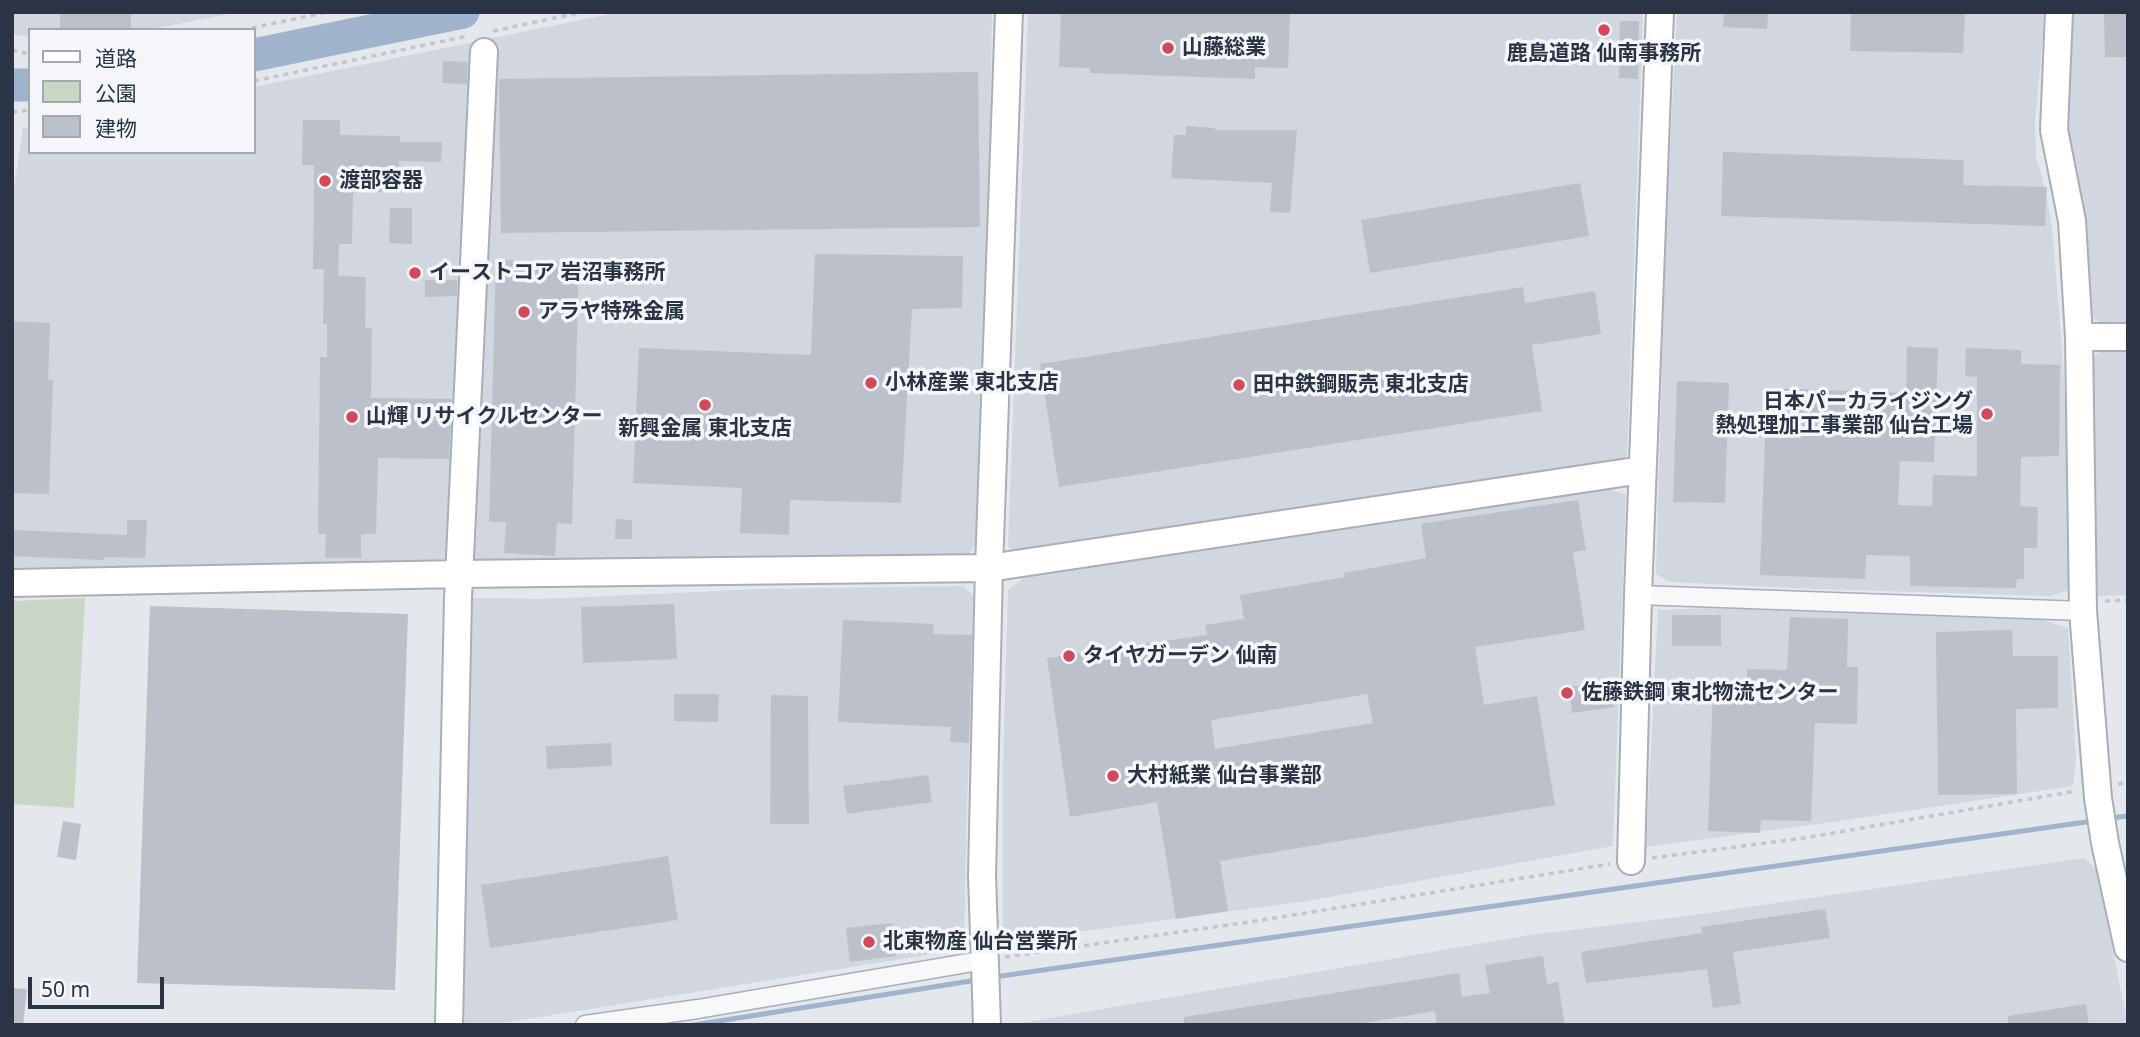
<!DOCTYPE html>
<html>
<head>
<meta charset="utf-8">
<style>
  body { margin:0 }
  #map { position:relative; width:2140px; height:1037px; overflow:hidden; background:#e4e7ec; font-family:"Noto Sans","Noto Sans JP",sans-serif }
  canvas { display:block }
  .frame { position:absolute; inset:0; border:14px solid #2b3445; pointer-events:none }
  .legend { position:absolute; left:28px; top:28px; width:228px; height:126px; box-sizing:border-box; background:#f4f6f9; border:2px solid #a4a8b1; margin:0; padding:9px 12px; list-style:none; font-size:21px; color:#2b3445 }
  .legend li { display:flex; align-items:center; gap:14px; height:35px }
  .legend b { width:35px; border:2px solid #a4a8b1 }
  .scale { position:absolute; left:28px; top:977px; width:136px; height:32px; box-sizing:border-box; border:4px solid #2b3445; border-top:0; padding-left:9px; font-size:21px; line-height:24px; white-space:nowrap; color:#2b3445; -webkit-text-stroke:5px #f4f6f9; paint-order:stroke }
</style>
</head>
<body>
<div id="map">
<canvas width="2140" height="1037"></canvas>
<div class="frame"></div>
<ul class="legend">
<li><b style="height:9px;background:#fff"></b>道路</li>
<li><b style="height:19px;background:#c9d6c5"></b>公園</li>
<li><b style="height:19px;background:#bbc0ca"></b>建物</li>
</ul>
<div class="scale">50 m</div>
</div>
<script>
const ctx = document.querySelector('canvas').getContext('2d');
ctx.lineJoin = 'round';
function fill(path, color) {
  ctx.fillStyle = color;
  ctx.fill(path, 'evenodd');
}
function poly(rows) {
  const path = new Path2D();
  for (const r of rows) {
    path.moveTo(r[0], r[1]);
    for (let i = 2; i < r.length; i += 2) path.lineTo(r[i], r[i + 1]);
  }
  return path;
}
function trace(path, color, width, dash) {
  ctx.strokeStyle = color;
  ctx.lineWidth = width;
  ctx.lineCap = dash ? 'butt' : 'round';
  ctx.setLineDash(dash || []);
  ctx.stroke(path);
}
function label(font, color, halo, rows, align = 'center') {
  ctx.font = font + ' "Noto Sans","Noto Sans JP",sans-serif';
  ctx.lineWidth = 7;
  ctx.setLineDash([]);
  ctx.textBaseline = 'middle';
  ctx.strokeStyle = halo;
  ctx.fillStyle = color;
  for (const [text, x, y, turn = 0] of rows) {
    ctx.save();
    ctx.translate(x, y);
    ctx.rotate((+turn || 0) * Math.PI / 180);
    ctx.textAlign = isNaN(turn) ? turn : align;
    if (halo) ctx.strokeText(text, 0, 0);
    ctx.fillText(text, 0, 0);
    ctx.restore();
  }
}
const built = poly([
  [14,12,238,12,148,30,30,30,30,37,13,34],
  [620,12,992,12,988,257,977,543,969,554,903,558,12,568,12,202,23,128,30,127,30,152,254,152,254,87],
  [1028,12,1643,12,1627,456,1613,464,1022,556,1008,547],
  [1677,12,2043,12,2044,26,2035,121,2036,157,2043,179,2052,227,2061,336,2069,465,2069,590,2051,596,1815,589,1670,582,1656,574,1666,228],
  [2068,12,2128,12,2128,324,2102,324,2086,313,2065,133],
  [2099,352,2128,352,2128,595,2096,596,2090,360],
  [1599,485,1626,495,1613,846,1307,901,1003,942,1003,767,1008,590,1026,576],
  [963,586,976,598,967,803,964,949,490,1025,455,1025,465,598,543,599,761,589],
  [1714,608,2034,617,2068,628,2076,758,2073,786,1833,822,1646,847,1658,610],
  [2085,858,2096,870,2128,1025,1010,1025,1530,935,1687,916]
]);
const green = poly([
  [85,598,74,808,12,804,12,601]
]);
const stream = poly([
  [2110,818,2128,816],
  [994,977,2093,821],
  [694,1025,977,980]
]);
const river = poly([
  [254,55,463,12],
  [12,85,30,85]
]);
const building = poly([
  [60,12,131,12,131,30,60,30],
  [1061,12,1290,12,1288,68,1255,67,1255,79,1090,73,1090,68,1059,67],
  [1724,12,1768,12,1767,29,1723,27],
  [1851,12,1965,12,1963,53,1850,51],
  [2104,12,2128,12,2128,57,2105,57],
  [1620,21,1639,21,1638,79,1619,78],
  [443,61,468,62,467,84,442,83],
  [978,72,980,227,501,233,499,79],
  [303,120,340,120,340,135,400,136,400,142,442,142,441,162,399,161,398,192,353,192,352,244,339,244,338,276,366,277,365,328,372,328,371,398,452,399,449,459,378,458,376,534,361,534,361,558,325,558,326,534,318,534,320,357,327,357,327,324,323,324,324,269,313,269,314,165,302,165],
  [1186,126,1215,128,1215,130,1297,130,1290,213,1270,212,1272,183,1171,178,1174,135,1186,135],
  [1723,152,1964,160,1963,185,2047,187,2045,226,1721,216],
  [1580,183,1589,236,1370,273,1361,220],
  [390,208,412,208,412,244,389,243],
  [815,254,963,256,962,308,912,309,901,503,790,500,789,535,740,533,742,488,633,483,639,348,811,355],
  [496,260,579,262,572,524,557,523,555,556,504,553,506,522,489,522],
  [425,280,457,280,457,296,425,297],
  [1523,287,1525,303,1595,291,1601,334,1532,345,1542,411,1059,487,1040,364],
  [12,321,50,323,48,380,53,380,49,494,12,493],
  [1907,347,1938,348,1934,462,1900,461,1898,505,1932,506,1933,475,1977,476,1977,377,1965,376,1966,348,2021,350,2021,364,2060,365,2059,456,2021,457,2020,506,2038,507,2037,548,2024,548,2024,579,2017,579,2016,588,1910,586,1910,556,1866,555,1865,579,1760,575,1767,388,1906,393],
  [1677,381,1729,383,1725,503,1673,502],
  [1578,500,1586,550,1573,552,1585,630,1475,647,1484,705,1537,696,1555,805,1220,861,1228,911,1176,919,1157,802,1070,817,1047,658,1207,635,1205,625,1244,619,1240,595,1345,577,1344,573,1426,558,1421,524],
  [1367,694,1373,723,1215,749,1211,720],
  [616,519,632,520,632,539,615,539],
  [127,520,147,520,145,558,104,557,103,560,12,556,12,530,127,535],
  [674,604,677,659,583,663,581,607],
  [150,606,408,614,395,990,137,983],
  [1672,615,1721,615,1721,646,1672,646],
  [1790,617,1848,619,1847,667,1858,667,1857,724,1815,723,1811,821,1761,820,1760,833,1708,831,1713,689,1746,691,1747,669,1787,670],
  [843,620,934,624,933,634,972,635,969,743,950,742,951,727,838,722],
  [2012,630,2013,656,2058,656,2058,708,2016,709,2017,794,1938,795,1936,632],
  [1611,681,1615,707,1572,713,1569,687],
  [674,694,719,694,718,722,674,721],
  [771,695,808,696,809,824,770,824],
  [611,743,612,766,547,769,546,746],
  [928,775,932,802,847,814,843,786],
  [63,821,81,824,76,860,57,857],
  [668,856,678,920,490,948,481,885],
  [1825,909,1830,938,1733,952,1741,1004,1713,1008,1707,969,1586,983,1581,952,1702,933,1701,927],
  [892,923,896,956,850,962,846,928],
  [1543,956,1547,984,1558,982,1565,1025,1437,1025,1435,1011,1352,1025,1184,1025,1184,1017,1459,973,1462,997,1490,993,1485,965],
  [12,988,27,989,23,1025,12,1025],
  [2086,1004,2089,1025,2008,1025,2008,1016]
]);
const path = poly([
  [242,30,328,12],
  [493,31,583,12],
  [12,50,30,54],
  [254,81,468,36],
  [12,112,30,110],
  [2105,601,2128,600],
  [2118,784,2128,783],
  [1652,858,1804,838,2076,791],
  [1005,957,1256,921,1610,864]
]);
const street = poly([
  [1638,595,2083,611],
  [585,1025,698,1009,985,960]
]);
const secondary = poly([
  [2059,12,2054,130,2072,221,2079,337,2083,611,2098,798,2105,843,2128,948],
  [2079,337,2128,337],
  [12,583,459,574,989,568,1642,470],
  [1631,861,1638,595,1660,12],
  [449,1025,458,598,484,52],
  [987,1025,982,875,989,568,1009,12]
]);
const markers = [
  [1604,30,7,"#d1495b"],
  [1168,48,7,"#d1495b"],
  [325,181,7,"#d1495b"],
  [415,273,7,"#d1495b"],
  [524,312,7,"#d1495b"],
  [871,383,7,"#d1495b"],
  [1239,385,7,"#d1495b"],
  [705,405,7,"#d1495b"],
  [1987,414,7,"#d1495b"],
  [352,417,7,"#d1495b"],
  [1069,656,7,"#d1495b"],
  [1567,693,7,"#d1495b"],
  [1113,776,7,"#d1495b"],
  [869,942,7,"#d1495b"]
];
const poiNames = [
  ["山藤総業",1182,48],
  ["鹿島道路 仙南事務所",1604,54,"center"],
  ["渡部容器",339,181],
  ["イーストコア 岩沼事務所",429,273],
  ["アラヤ特殊金属",538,312],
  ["小林産業 東北支店",885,383],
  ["田中鉄鋼販売 東北支店",1253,385],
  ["日本パーカライジング",1973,402,"right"],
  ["熱処理加工事業部 仙台工場",1973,426,"right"],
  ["山輝 リサイクルセンター",366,417],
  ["新興金属 東北支店",705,429,"center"],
  ["タイヤガーデン 仙南",1083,656],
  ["佐藤鉄鋼 東北物流センター",1581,693],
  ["大村紙業 仙台事業部",1127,776],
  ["北東物産 仙台営業所",883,942]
];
fill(built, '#d2d6de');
fill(green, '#c9d6c5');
trace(stream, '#9fb4cc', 5);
trace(river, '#9fb4cc', 33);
fill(building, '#bbc0ca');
trace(street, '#a9aeb7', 21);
trace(secondary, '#a9aeb7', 30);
trace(path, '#c2c5cb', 3.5, [5, 5]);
trace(street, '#f7f8fa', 18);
trace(secondary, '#fff', 26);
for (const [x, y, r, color] of markers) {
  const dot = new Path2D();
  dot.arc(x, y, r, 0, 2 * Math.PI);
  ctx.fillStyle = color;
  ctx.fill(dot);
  trace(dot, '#f4f6f9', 2.5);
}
label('bold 21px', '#2b3445', '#f4f6f9', poiNames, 'left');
</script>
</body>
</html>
